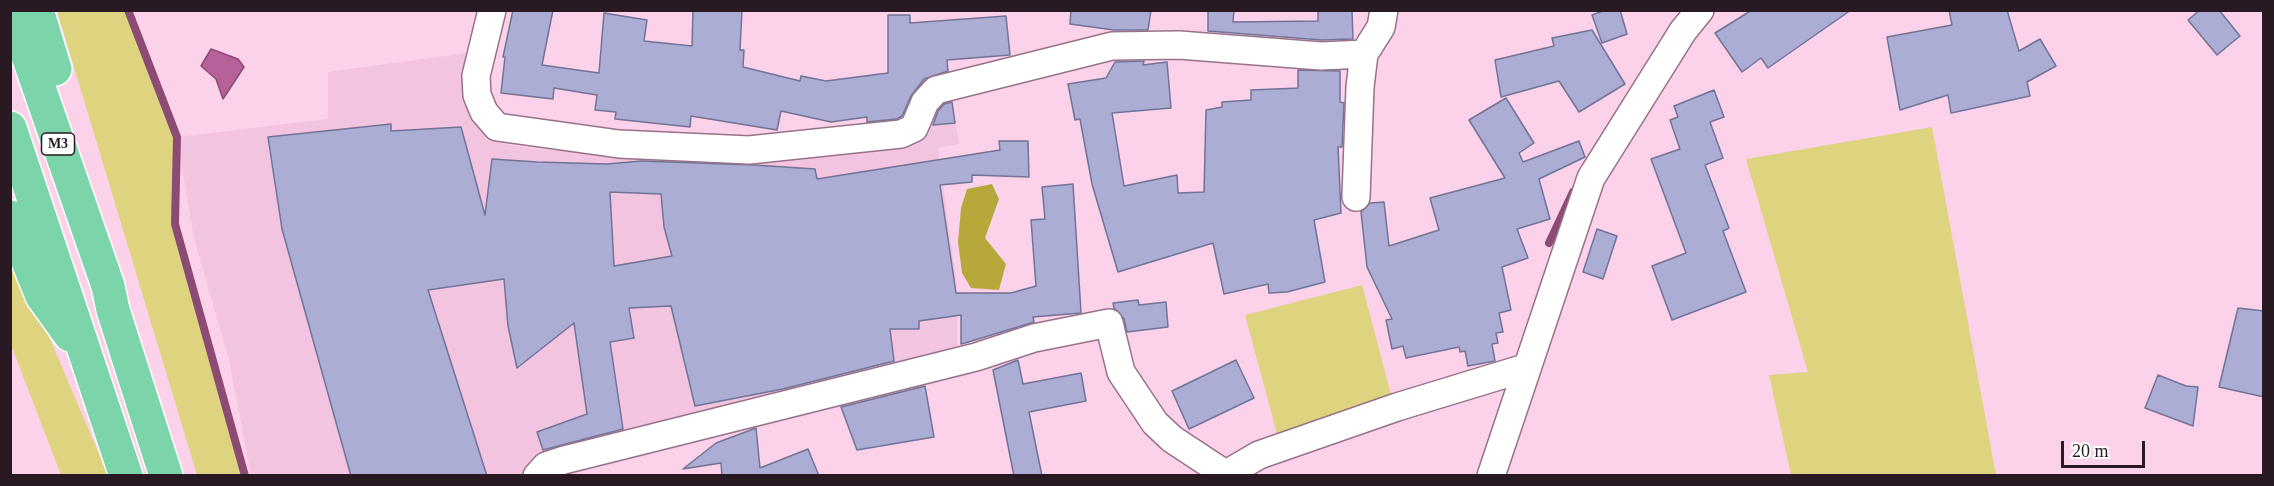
<!DOCTYPE html>
<html>
<head>
<meta charset="utf-8">
<style>
  body { margin:0 }
  #map { position:relative; width:2274px; height:486px; overflow:hidden; background:#fbd2ea; font-family:"Times New Roman",serif }
  canvas { display:block }
  .frame { position:absolute; inset:0; border:12px solid #281922; pointer-events:none }
  .scale { position:absolute; left:2061px; top:441px; width:84px; height:27px; box-sizing:border-box; border:3px solid #281922; border-top:0; padding-left:8px; font-size:18px; line-height:21px; white-space:nowrap; color:#281922; -webkit-text-stroke:4px #fff; paint-order:stroke }
</style>
</head>
<body>
<div id="map">
<canvas width="2274" height="486"></canvas>
<div class="frame"></div>
<div class="scale">20 m</div>
</div>
<script>
const ctx = document.querySelector('canvas').getContext('2d');
ctx.lineJoin = 'round';
function fill(path, color) {
  ctx.fillStyle = color;
  ctx.fill(path, 'evenodd');
}
function poly(rows) {
  const path = new Path2D();
  for (const r of rows) {
    path.moveTo(r[0], r[1]);
    for (let i = 2; i < r.length; i += 2) path.lineTo(r[i], r[i + 1]);
  }
  return path;
}
function trace(path, color, width, dash) {
  ctx.strokeStyle = color;
  ctx.lineWidth = width;
  ctx.lineCap = dash ? 'butt' : 'round';
  ctx.setLineDash(dash || []);
  ctx.stroke(path);
}
function label(font, color, halo, rows, align = 'center') {
  ctx.font = font + ' "Times New Roman",serif';
  ctx.lineWidth = 4.5;
  ctx.setLineDash([]);
  ctx.textBaseline = 'middle';
  ctx.strokeStyle = halo;
  ctx.fillStyle = color;
  for (const [text, x, y, turn = 0] of rows) {
    ctx.save();
    ctx.translate(x, y);
    ctx.rotate((+turn || 0) * Math.PI / 180);
    ctx.textAlign = isNaN(turn) ? turn : align;
    if (halo) ctx.strokeText(text, 0, 0);
    ctx.fillText(text, 0, 0);
    ctx.restore();
  }
}
const built = poly([
  [474,52,468,106,488,141,540,150,688,155,921,135,928,101,951,91,959,144,938,148,957,287,957,353,529,475,251,475,229,360,194,238,177,137,328,119,328,72]
]);
const green = poly([
  [57,11,129,11,177,137,175,224,245,475,197,475],
  [1932,127,1996,475,1791,475,1769,375,1808,372,1746,159],
  [10,245,108,475,61,475,11,345],
  [1362,285,1392,398,1372,408,1277,434,1245,315]
]);
const forest = poly([
  [992,184,999,199,985,238,1006,264,999,290,971,288,962,273,958,242,961,208,967,189]
]);
const water = poly([
  [211,49,238,59,244,67,223,99,216,79,201,66,211,49]
]);
const stream = poly([
  [128,10,177,137,175,224,245,476],
  [1549,243,1573,192]
]);
const building = poly([
  [513,10,553,10,542,65,599,73,604,13,647,20,644,41,692,46,693,10,742,10,740,50,744,50,743,67,800,81,801,76,826,81,888,73,888,15,910,15,910,23,1006,16,1010,55,947,60,948,71,924,79,911,96,902,116,897,119,867,122,867,117,831,122,781,111,777,130,691,116,690,127,615,119,616,112,595,110,597,95,554,88,553,99,501,93,505,57,503,57,513,10],
  [1071,10,1151,10,1148,30,1114,30,1070,24,1071,10],
  [1208,10,1234,10,1233,22,1318,21,1318,10,1352,10,1353,39,1321,40,1208,31,1208,10],
  [1606,10,1620,10,1627,34,1602,43,1592,15,1606,10],
  [1752,10,1851,10,1768,68,1761,58,1742,72,1715,33,1752,10],
  [1949,10,2007,10,2019,51,2040,39,2056,66,2027,82,2030,96,1951,113,1948,95,1900,110,1887,37,1952,25,1949,10],
  [2200,10,2219,10,2240,36,2217,55,2188,20,2200,10],
  [1592,30,1625,84,1579,112,1559,81,1501,97,1495,60,1554,46,1552,38,1592,30],
  [1144,61,1143,65,1167,62,1171,108,1112,113,1124,186,1177,175,1178,193,1204,192,1206,110,1222,107,1222,102,1251,100,1251,90,1298,88,1298,70,1340,71,1340,102,1344,103,1342,147,1338,147,1341,213,1314,220,1325,282,1287,292,1269,293,1268,284,1224,294,1213,243,1118,272,1092,184,1080,119,1075,120,1068,84,1106,78,1115,62,1144,61],
  [1714,90,1724,117,1710,122,1723,158,1705,165,1729,228,1723,231,1746,292,1672,320,1652,266,1686,253,1651,159,1680,149,1670,120,1678,117,1674,106,1714,90],
  [1506,98,1534,143,1519,153,1523,162,1579,141,1585,157,1539,179,1550,219,1517,229,1528,258,1502,267,1511,310,1499,313,1503,332,1496,333,1498,343,1492,344,1495,361,1468,366,1465,351,1460,352,1459,347,1406,358,1403,346,1392,349,1386,320,1392,319,1367,267,1361,212,1370,203,1384,202,1389,246,1439,230,1430,198,1505,178,1469,120,1506,98],
  [952,102,955,123,933,125,938,111,944,104,952,102],
  [391,124,391,131,461,127,485,215,492,159,537,162,607,164,641,161,754,165,815,169,817,179,1000,150,999,141,1028,141,1029,177,972,175,972,182,940,185,956,293,1011,293,1036,286,1031,220,1045,219,1042,187,1073,184,1081,313,1033,317,1034,322,965,343,961,344,961,315,919,321,919,329,890,329,894,361,783,389,695,406,671,306,629,308,634,338,610,342,623,429,543,450,537,432,587,414,574,323,517,368,508,326,504,279,428,290,487,476,351,476,282,229,268,137,391,124],
  [610,192,661,194,664,227,672,256,614,266,610,192],
  [1597,229,1617,236,1603,279,1583,272,1597,229],
  [1138,300,1139,305,1166,302,1168,327,1127,332,1124,319,1114,308,1113,303,1138,300],
  [2238,308,2264,311,2264,397,2219,387,2238,308],
  [1018,360,1023,384,1081,373,1086,401,1029,412,1042,476,1014,476,993,370,1018,360],
  [1236,360,1254,398,1189,429,1172,391,1236,360],
  [2158,375,2186,386,2198,387,2193,426,2145,408,2158,375],
  [925,386,934,437,857,450,841,407,925,386],
  [756,428,760,468,808,449,819,476,722,476,721,463,683,469,716,443,756,428]
]);
const minor = poly([
  [492,10,476,76,477,95,484,112,497,127,619,144,749,150,901,134,914,128,925,102,936,90,1112,46,1179,45,1321,56,1364,54],
  [1356,197,1360,87,1364,54,1381,27,1384,10],
  [537,476,546,466,564,460,976,357,1034,338,1109,323,1121,372,1155,423,1172,439,1225,474],
  [1223,476,1259,455,1397,407,1525,368],
  [1491,476,1591,178,1683,31,1700,10]
]);
const highway = poly([
  [12,10,108,286,113,310,166,476],
  [37,10,55,69],
  [10,128,126,476],
  [10,217,42,296,70,335]
]);
const shields = [
  [58,144,33]
];
const shieldNames = [
  ["M3",58,144]
];
fill(built, '#f3c4df');
fill(green, '#ded480');
fill(forest, '#b6a83b');
fill(water, '#b66198');
trace(water, '#8b4b75', 1.5);
trace(stream, '#8b4b75', 8);
fill(building, '#abadd4');
trace(building, '#717397', 1.5);
trace(minor, '#977288', 30);
trace(highway, '#fff', 36);
trace(minor, '#fff', 27);
trace(highway, '#7cd4aa', 33);
for (const [x, y, w] of shields) {
  const box = new Path2D();
  box.roundRect(x - w / 2, y - 11, w, 22, 4.5);
  ctx.fillStyle = '#fff';
  ctx.fill(box);
  trace(box, '#281922', 1.5);
}
label('bold 14px', '#281922', null, shieldNames);
</script>
</body>
</html>
